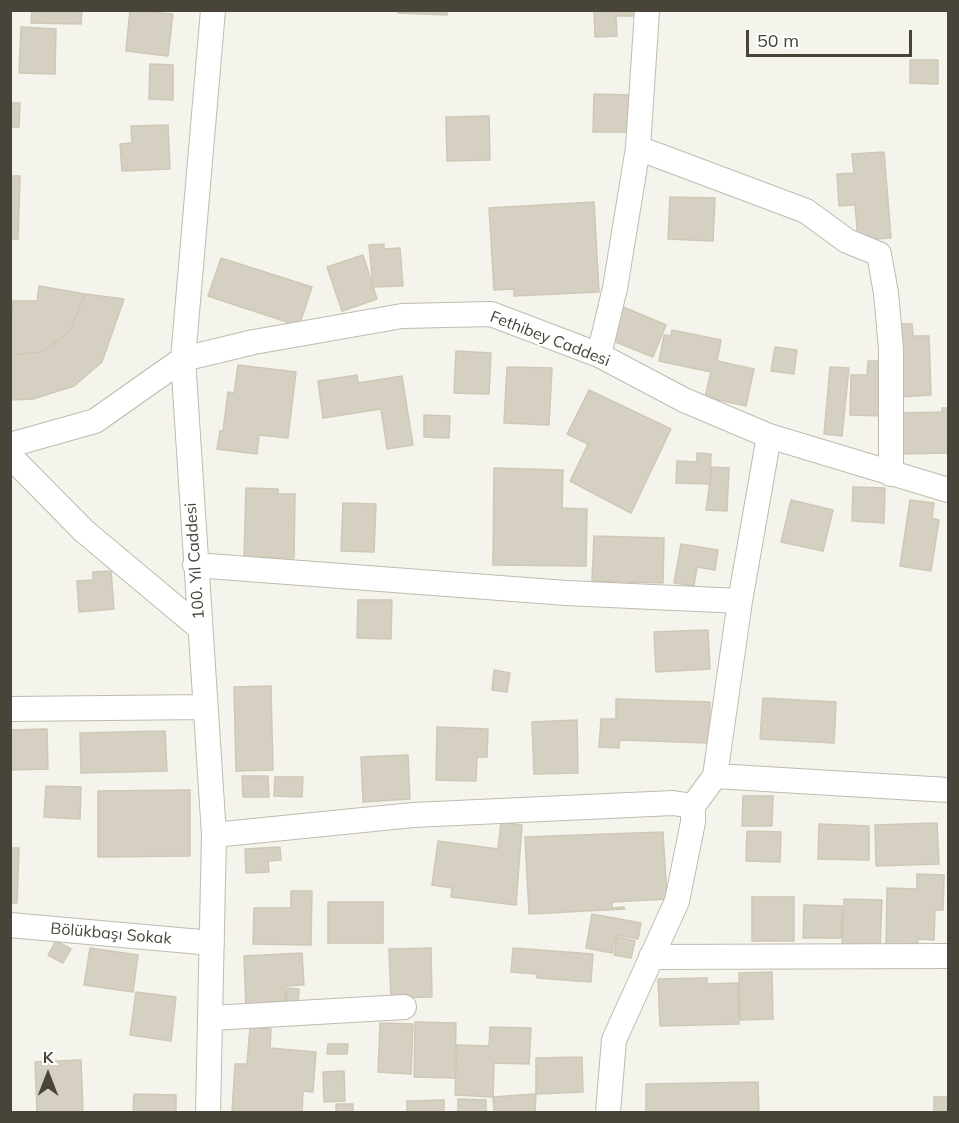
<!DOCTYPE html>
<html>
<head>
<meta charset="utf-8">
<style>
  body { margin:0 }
  #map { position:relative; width:959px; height:1123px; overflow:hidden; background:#f4f3ec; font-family:Mulish,sans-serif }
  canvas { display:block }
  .frame { position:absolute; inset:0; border:12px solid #48443a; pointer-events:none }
  .north { position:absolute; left:18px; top:1045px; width:60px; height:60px; -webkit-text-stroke:4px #fff; paint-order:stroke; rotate:0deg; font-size:16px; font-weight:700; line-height:24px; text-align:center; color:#48443a }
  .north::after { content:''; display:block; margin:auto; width:21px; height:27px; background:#48443a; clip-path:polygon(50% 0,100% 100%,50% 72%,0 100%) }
  .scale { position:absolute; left:746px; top:30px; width:166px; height:27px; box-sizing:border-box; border:3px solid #48443a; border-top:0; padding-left:8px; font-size:18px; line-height:21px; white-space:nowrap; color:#48443a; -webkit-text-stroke:4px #fff; paint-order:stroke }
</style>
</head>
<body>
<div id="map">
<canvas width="959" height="1123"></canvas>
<div class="frame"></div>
<div class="north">K</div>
<div class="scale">50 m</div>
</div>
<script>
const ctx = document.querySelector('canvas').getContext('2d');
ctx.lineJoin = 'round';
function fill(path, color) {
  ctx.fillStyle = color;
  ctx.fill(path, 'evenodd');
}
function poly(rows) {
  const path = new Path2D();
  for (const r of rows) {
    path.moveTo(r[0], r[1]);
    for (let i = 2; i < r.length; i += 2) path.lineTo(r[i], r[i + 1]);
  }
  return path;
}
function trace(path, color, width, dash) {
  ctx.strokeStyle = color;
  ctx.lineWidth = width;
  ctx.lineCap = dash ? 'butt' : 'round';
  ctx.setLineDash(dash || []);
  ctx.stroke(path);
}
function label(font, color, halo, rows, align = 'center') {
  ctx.font = font + ' Mulish,sans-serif';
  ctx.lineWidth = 4.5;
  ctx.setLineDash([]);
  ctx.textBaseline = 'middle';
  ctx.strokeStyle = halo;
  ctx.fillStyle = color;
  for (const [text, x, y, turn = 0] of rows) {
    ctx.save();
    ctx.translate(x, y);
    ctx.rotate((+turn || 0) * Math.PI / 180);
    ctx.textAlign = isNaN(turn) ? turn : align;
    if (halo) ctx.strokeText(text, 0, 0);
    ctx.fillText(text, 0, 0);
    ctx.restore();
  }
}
const building = poly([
  [32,10,82,10,81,24,31,23,32,10],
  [130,10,173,14,168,56,126,51,130,10],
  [398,10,447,10,447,15,398,13,398,10],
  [594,10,635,10,635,16,616,16,617,36,595,37,594,10],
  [21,27,56,29,55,74,19,73,21,27],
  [910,60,938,60,938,84,910,83,910,60],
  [150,64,173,65,173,100,149,99,150,64],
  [594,94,632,95,631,132,593,132,594,94],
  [10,103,20,103,19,127,10,127,10,103],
  [489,116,490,160,447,161,446,117,489,116],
  [168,125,170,169,122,171,120,144,132,143,131,126,168,125],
  [884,152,891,238,858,240,855,205,839,206,837,174,854,173,852,154,884,152],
  [10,176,20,176,18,239,10,239,10,176],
  [670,197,715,198,713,241,668,239,670,197],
  [594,202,599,292,514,296,514,289,494,290,489,208,594,202],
  [384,244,384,249,400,248,403,286,373,287,369,245,384,244],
  [363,255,377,299,342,311,327,267,363,255],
  [221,258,312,287,299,326,208,296,221,258],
  [39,286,85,294,71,329,58,341,41,352,10,355,13,301,37,301,39,286],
  [85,294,124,299,102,362,74,386,33,399,10,400,10,355,41,352,58,341,71,329,85,294],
  [621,306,666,325,653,357,608,339,621,306],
  [896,324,912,324,913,336,929,336,931,395,899,397,896,324],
  [672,330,721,340,717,361,754,369,746,406,705,397,711,372,659,361,664,335,671,336,672,330],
  [775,347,797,350,794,374,771,371,775,347],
  [456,351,491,353,489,394,454,393,456,351],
  [868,361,885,361,883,416,850,415,851,375,867,375,868,361],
  [238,365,296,372,288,438,259,435,257,454,217,449,220,431,223,431,228,392,234,393,238,365],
  [507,367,552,368,549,425,504,423,507,367],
  [830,367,849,368,842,436,824,434,830,367],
  [357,375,358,383,402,376,413,445,387,449,381,409,323,418,318,381,357,375],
  [589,390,671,429,631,513,570,481,588,444,567,434,589,390],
  [942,408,948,408,948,453,897,454,896,413,942,412,942,408],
  [424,415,450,416,449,438,424,437,424,415],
  [697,453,711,454,710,484,676,483,677,461,697,462,697,453],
  [712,467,729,468,727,511,706,510,712,467],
  [494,468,563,470,562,508,587,509,586,566,493,565,494,468],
  [853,487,885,488,884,523,852,521,853,487],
  [246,488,278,489,278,494,295,494,294,558,244,557,246,488],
  [791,500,833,510,823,551,781,542,791,500],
  [910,500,934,503,932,518,939,520,931,571,900,566,910,500],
  [343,503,376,504,374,552,341,551,343,503],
  [594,536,664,538,663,583,592,581,594,536],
  [681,544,718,550,715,570,697,567,694,586,674,583,681,544],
  [111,571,114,609,79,612,77,581,93,580,93,572,111,571],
  [358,600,392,600,391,639,357,638,358,600],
  [708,630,710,669,656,672,654,632,708,630],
  [494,670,510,673,507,692,492,690,494,670],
  [271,686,273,770,236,771,234,687,271,686],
  [763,698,836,702,834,743,760,739,763,698],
  [616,699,710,702,709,743,620,740,619,748,599,747,601,719,616,719,616,699],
  [577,720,578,773,534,774,532,722,577,720],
  [437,727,488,729,487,757,477,757,476,781,436,780,437,727],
  [47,729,48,769,10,770,10,730,47,729],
  [165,731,167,771,81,773,80,733,165,731],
  [408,755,410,799,363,802,361,757,408,755],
  [242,776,268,776,269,797,243,797,242,776],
  [275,777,303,777,302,797,274,796,275,777],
  [46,786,81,787,80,819,44,817,46,786],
  [190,790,190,856,98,857,98,791,190,790],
  [743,796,773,796,772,826,742,826,743,796],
  [501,822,522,825,516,905,451,897,452,888,432,885,438,841,498,849,501,822],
  [937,823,939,864,876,866,875,825,937,823],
  [819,824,869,826,869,860,818,859,819,824],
  [747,831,781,832,780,862,746,861,747,831],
  [663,832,667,899,612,902,612,908,624,907,625,909,529,914,525,837,663,832],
  [280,847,281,860,268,861,269,872,246,873,245,849,280,847],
  [10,848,19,848,17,903,10,903,10,848],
  [917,874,944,875,943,910,935,910,934,940,918,939,917,951,886,949,887,888,917,889,917,874],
  [291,891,312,891,311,945,253,944,254,908,291,908,291,891],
  [752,897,794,897,794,941,752,941,752,897],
  [844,899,882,900,880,948,842,946,844,899],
  [328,902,383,902,383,943,328,943,328,902],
  [804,905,842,906,841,938,803,938,804,905],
  [592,914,641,923,638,939,616,935,612,953,586,948,592,914],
  [617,937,635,941,631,958,614,955,617,937],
  [56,941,71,949,63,963,48,955,56,941],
  [90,948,138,955,133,992,84,985,90,948],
  [431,948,432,997,391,998,389,949,431,948],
  [513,948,593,954,591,982,537,978,537,974,511,972,513,948],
  [302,953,304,985,285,986,285,1008,246,1009,244,956,302,953],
  [772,972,773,1019,740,1020,739,973,772,972],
  [707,978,707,984,738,983,739,1024,660,1026,658,979,707,978],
  [287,988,299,989,298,1006,286,1005,287,988],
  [136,992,176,997,171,1041,130,1035,136,992],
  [415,1022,456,1023,455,1078,414,1077,415,1022],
  [380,1023,413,1024,411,1074,378,1072,380,1023],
  [250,1027,271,1029,270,1048,316,1052,313,1092,303,1091,302,1112,232,1112,235,1064,247,1064,250,1027],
  [490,1027,531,1028,529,1064,494,1063,493,1097,455,1095,457,1045,489,1046,490,1027],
  [328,1044,348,1044,347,1054,327,1054,328,1044],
  [582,1057,583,1092,536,1094,536,1058,582,1057],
  [81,1060,83,1112,37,1112,35,1062,81,1060],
  [344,1071,345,1101,324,1102,323,1072,344,1071],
  [758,1082,759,1112,646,1112,646,1084,758,1082],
  [134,1094,176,1095,176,1112,133,1112,134,1094],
  [536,1094,535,1112,494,1112,493,1097,536,1094],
  [934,1097,948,1097,948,1112,934,1112,934,1097],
  [458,1099,486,1100,486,1112,458,1112,458,1099],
  [444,1100,444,1112,407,1112,407,1101,444,1100],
  [336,1104,353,1104,353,1112,336,1112,336,1104]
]);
const minor = poly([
  [638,148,806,211,847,241,879,254,886,293,891,349,891,474],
  [599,355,615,288,638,148,647,10],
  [10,445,95,421,183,359,254,342,402,316,491,314,599,355,684,400,769,436,948,490],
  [10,456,84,531,200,628],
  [195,565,566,593,740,601],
  [10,709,205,707],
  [715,776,948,790],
  [214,835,413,815,673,803,693,806],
  [10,925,212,943],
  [651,957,948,956],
  [212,1018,404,1007],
  [208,1112,214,835,183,359,213,10],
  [608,1112,614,1040,677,901,693,822,693,806,715,776,740,601,769,436]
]);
const streetNames = [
  ["Fethibey Caddesi",550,339,21],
  ["100. Yıl Caddesi",195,561,-94],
  ["Bölükbaşı Sokak",111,934,5]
];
fill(building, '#d5d0c2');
trace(building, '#cfc8b6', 1.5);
trace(minor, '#bfbbaf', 26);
trace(minor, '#fff', 24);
label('16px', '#48443a', '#fff', streetNames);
</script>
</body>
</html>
